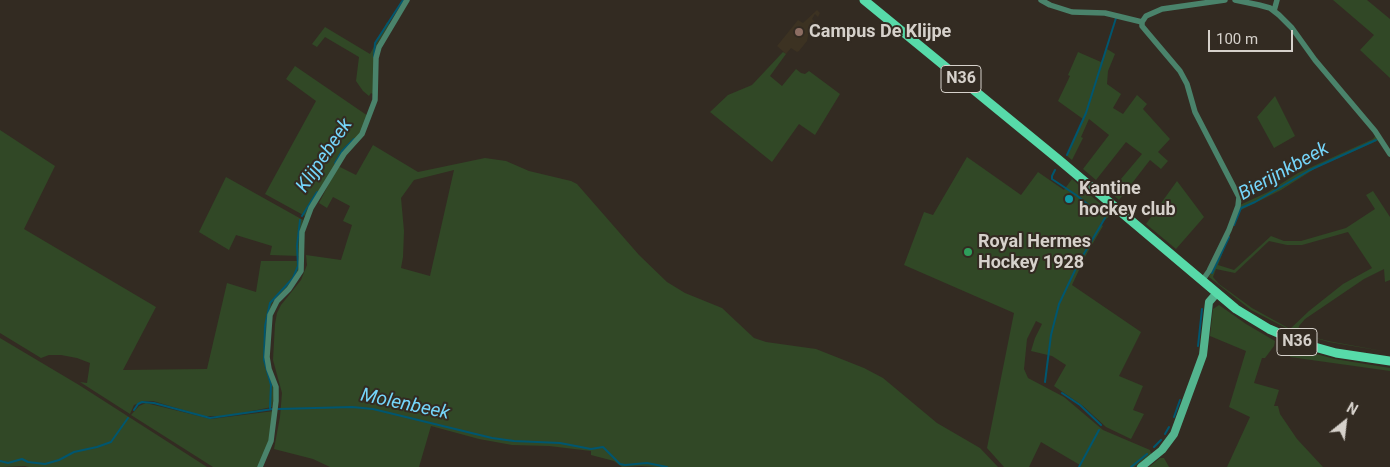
<!DOCTYPE html>
<html>
<head>
<meta charset="utf-8">
<style>
  body { margin:0 }
  #map { position:relative; width:1390px; height:467px; overflow:hidden; background:#332b22; font-family:Roboto,sans-serif }
  canvas { display:block }
  .north { position:absolute; left:1320px; top:397px; width:50px; height:50px; -webkit-text-stroke:4px #332b22; paint-order:stroke; rotate:29deg; font-size:14px; font-weight:700; line-height:20px; text-align:center; color:#d6d1cb }
  .north::after { content:''; display:block; margin:auto; width:18px; height:22px; background:#d6d1cb; clip-path:polygon(50% 0,100% 100%,50% 72%,0 100%) }
  .scale { position:absolute; left:1208px; top:30px; width:85px; height:22px; box-sizing:border-box; border:2px solid #d6d1cb; border-top:0; padding-left:6px; font-size:15px; line-height:18px; white-space:nowrap; color:#d6d1cb; -webkit-text-stroke:4px #332b22; paint-order:stroke }
</style>
</head>
<body>
<div id="map">
<canvas width="1390" height="467"></canvas>
<div class="north">N</div>
<div class="scale">100 m</div>
</div>
<script>
const ctx = document.querySelector('canvas').getContext('2d');
ctx.lineJoin = 'round';
function fill(path, color) {
  ctx.fillStyle = color;
  ctx.fill(path, 'evenodd');
}
function poly(rows) {
  const path = new Path2D();
  for (const r of rows) {
    path.moveTo(r[0], r[1]);
    for (let i = 2; i < r.length; i += 2) path.lineTo(r[i], r[i + 1]);
  }
  return path;
}
function trace(path, color, width, dash) {
  ctx.strokeStyle = color;
  ctx.lineWidth = width;
  ctx.lineCap = dash ? 'butt' : 'round';
  ctx.setLineDash(dash || []);
  ctx.stroke(path);
}
function label(font, color, halo, rows, align = 'center') {
  ctx.font = font + ' Roboto,sans-serif';
  ctx.lineWidth = 4;
  ctx.setLineDash([]);
  ctx.textBaseline = 'middle';
  ctx.strokeStyle = halo;
  ctx.fillStyle = color;
  for (const [text, x, y, turn = 0] of rows) {
    ctx.save();
    ctx.translate(x, y);
    ctx.rotate((+turn || 0) * Math.PI / 180);
    ctx.textAlign = isNaN(turn) ? turn : align;
    if (halo) ctx.strokeText(text, 0, 0);
    ctx.fillText(text, 0, 0);
    ctx.restore();
  }
}
const education = poly([
  [817,10,820,13,818,17,815,14,812,19,815,22,809,31,807,41,799,51,797,52,791,48,786,54,777,46,798,20,803,23]
]);
const green = poly([
  [1333,0,1367,0,1390,19,1390,78,1360,50,1374,35],
  [387,22,390,24,377,44,376,51,374,95,371,93,369,96,363,91,356,81,359,57,325,37,317,47,312,44,325,27,370,54],
  [1107,49,1115,54,1108,71,1107,84,1121,94,1113,108,1123,114,1137,95,1147,104,1143,109,1170,139,1158,152,1168,161,1161,169,1150,160,1119,200,1110,192,1142,154,1126,142,1096,180,1083,169,1109,135,1089,119,1081,137,1083,138,1072,160,1067,156,1083,119,1058,101,1070,76,1068,75,1078,52,1101,62],
  [783,52,786,54,770,76,782,86,796,69,801,73,805,74,809,71,840,94,815,135,799,124,772,162,710,112,728,95,752,85],
  [295,66,368,116,360,134,345,151,305,216,265,194,316,101,286,79],
  [1275,96,1295,136,1274,148,1257,117],
  [0,130,55,166,24,229,156,307,123,370,207,369,227,283,256,292,261,261,300,261,298,272,287,288,272,303,269,312,265,352,275,390,272,407,227,416,203,416,153,401,145,401,134,405,130,414,80,382,87,383,90,363,77,358,61,355,49,355,41,358,0,333],
  [1376,135,1379,140,1316,168,1281,190,1239,211,1240,205,1268,192,1298,173,1373,139],
  [373,145,418,172,485,158,506,161,529,171,571,181,577,184,639,255,667,282,685,293,722,308,754,338,766,342,816,349,864,368,883,378,937,423,980,448,998,467,656,467,641,466,622,467,614,461,591,455,591,451,549,446,512,445,479,439,431,426,419,467,330,467,313,459,274,449,280,417,282,393,273,360,275,324,277,313,281,305,301,280,307,265,306,255,341,260,352,225,343,221,350,206,333,197,327,208,319,203,338,166,356,175],
  [454,170,430,276,401,268,403,257,404,231,401,198,414,180],
  [967,157,1021,195,1038,172,1064,190,1072,179,1112,214,1100,224,1103,226,1086,255,1072,285,1141,332,1119,376,1143,386,1133,410,1144,414,1131,439,1106,427,1083,406,1054,386,1066,365,1052,356,1031,351,1035,338,1042,324,1036,321,1027,339,1024,369,1028,378,1064,397,1103,430,1150,450,1151,454,1134,467,1079,467,1080,465,1041,442,1029,467,1004,467,987,448,1014,313,904,265,924,212,933,215],
  [226,177,303,220,301,231,300,256,270,255,272,246,236,235,229,250,199,232],
  [1177,181,1204,217,1176,249,1146,224],
  [1373,191,1390,217,1390,280,1385,282,1384,269,1364,279,1305,319,1299,326,1298,331,1305,335,1328,341,1388,352,1329,342,1295,332,1294,329,1292,331,1251,310,1209,277,1238,213,1218,265,1234,270,1271,236,1284,241,1301,241,1346,228,1375,209,1366,195],
  [1348,232,1372,268,1343,284,1309,311,1290,329,1252,308,1219,284,1213,277,1216,269,1235,273,1269,241,1287,245,1302,245],
  [1219,305,1246,324,1275,341,1274,346,1265,358,1262,358,1254,383,1279,390,1274,406,1278,406,1280,414,1297,439,1323,467,1227,467,1250,417,1229,407,1246,351,1210,336,1213,309],
  [0,338,79,385,207,467,29,467,25,466,0,467],
  [1293,348,1335,359,1390,368,1390,371,1290,357],
  [146,403,211,419,274,411,270,441,258,467,213,467,131,415,139,406],
  [1160,458,1164,458,1169,467,1149,467]
]);
const stream = poly([
  [374,57,375,43,403,0],
  [1067,155,1086,113,1116,18],
  [335,163,342,151,354,139],
  [1055,170,1052,176,1052,179,1076,195,1100,214],
  [302,216,317,192],
  [1234,225,1241,208,1255,202,1310,170,1376,140],
  [1212,273,1229,237],
  [1198,346,1202,309],
  [1045,382,1051,335,1059,304,1078,264,1105,218],
  [1062,393,1080,405,1101,425],
  [270,408,271,385,264,360,265,326,270,303,293,278,298,266,297,246,300,220],
  [278,409,352,407,373,409,492,438,514,441,560,443,591,449,603,447,620,464,625,465,647,463,667,467],
  [134,410,138,404,142,402,154,403,210,418,273,409],
  [1174,417,1180,400],
  [1165,434,1169,427],
  [1154,447,1161,440],
  [0,461,8,463,22,459,28,462,45,464,59,460,74,452,97,447,111,442,128,418],
  [1079,467,1099,430],
  [1131,467,1147,454]
]);
const street = poly([
  [1041,0,1050,5,1072,12,1105,13,1142,22],
  [1235,0,1259,5,1270,8,1279,15,1292,28,1315,60,1375,131,1390,154],
  [1274,11,1277,0],
  [1142,22,1142,26,1147,32,1180,71,1187,84,1195,112,1239,197,1238,206,1229,230,1209,271,1202,281],
  [1142,22,1146,16,1162,9,1225,0],
  [260,467,271,441,276,401,276,387,269,369,267,357,270,315,277,301,289,289,301,271,302,232,311,208,344,154,362,134,375,100,376,58,379,47,407,0]
]);
const secondary = poly([
  [1141,467,1162,450,1174,434,1203,355,1209,302,1216,294]
]);
const primary = poly([
  [864,0,1058,159,1236,309,1269,329,1304,344,1336,353,1390,361]
]);
const markers = [
  [799,32,5,"#8d6e63"],
  [1069,199,5,"#0f9aa8"],
  [968,252,5,"#2e9e5b"]
];
const shields = [
  [961,79,40],
  [1297,342,40]
];
const shieldNames = [
  ["N36",961,79],
  ["N36",1297,342]
];
const poiNames = [
  ["Campus De Klijpe",809,32],
  ["Kantine",1079,189],
  ["hockey club",1079,210],
  ["Royal Hermes",978,242],
  ["Hockey 1928",978,263]
];
const waterNames = [
  ["Klijpebeek",325,156,-56],
  ["Bierijnkbeek",1284,172,-29],
  ["Molenbeek",405,405,12]
];
fill(education, '#3c3222');
fill(green, '#314826');
trace(stream, '#00566f', 2);
trace(street, '#4a836b', 5.5);
trace(secondary, '#53b48e', 8);
trace(primary, '#57daa9', 9);
for (const [x, y, r, color] of markers) {
  const dot = new Path2D();
  dot.arc(x, y, r, 0, 2 * Math.PI);
  ctx.fillStyle = color;
  ctx.fill(dot);
  trace(dot, '#332b22', 2);
}
for (const [x, y, w] of shields) {
  const box = new Path2D();
  box.roundRect(x - w / 2, y - 13.5, w, 27, 4);
  ctx.fillStyle = '#332b22';
  ctx.fill(box);
  trace(box, '#d6d1cb', 1);
}
label('bold 16px', '#d6d1cb', null, shieldNames);
label('bold 18px', '#d6d1cb', '#332b22', poiNames, 'left');
label('italic 19px', '#75d5fa', '#332b22', waterNames);
</script>
</body>
</html>
